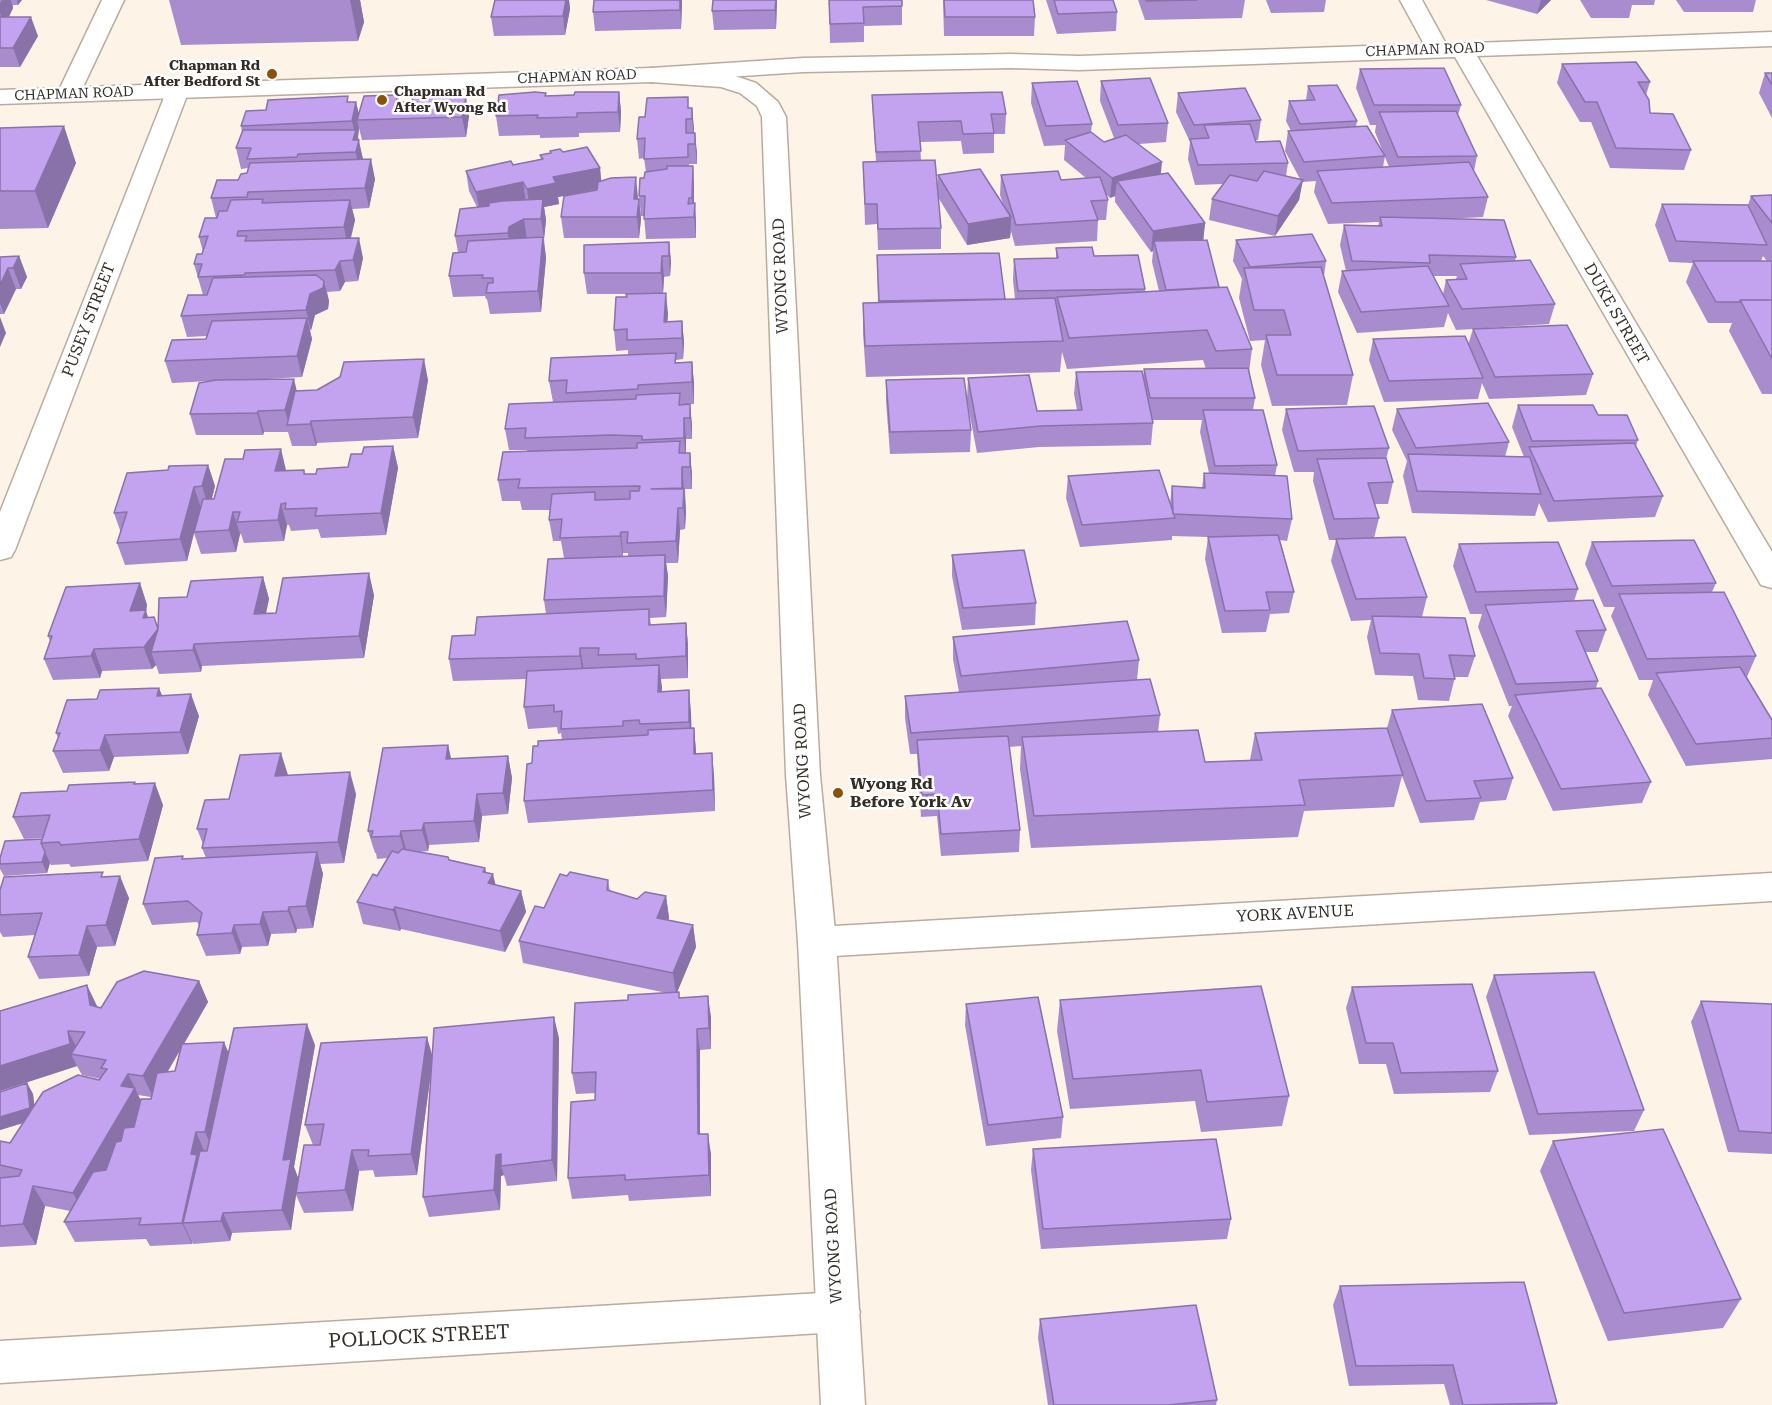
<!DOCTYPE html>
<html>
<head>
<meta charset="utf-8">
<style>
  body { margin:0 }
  canvas { display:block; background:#fdf3e6 }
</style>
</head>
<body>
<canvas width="1772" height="1405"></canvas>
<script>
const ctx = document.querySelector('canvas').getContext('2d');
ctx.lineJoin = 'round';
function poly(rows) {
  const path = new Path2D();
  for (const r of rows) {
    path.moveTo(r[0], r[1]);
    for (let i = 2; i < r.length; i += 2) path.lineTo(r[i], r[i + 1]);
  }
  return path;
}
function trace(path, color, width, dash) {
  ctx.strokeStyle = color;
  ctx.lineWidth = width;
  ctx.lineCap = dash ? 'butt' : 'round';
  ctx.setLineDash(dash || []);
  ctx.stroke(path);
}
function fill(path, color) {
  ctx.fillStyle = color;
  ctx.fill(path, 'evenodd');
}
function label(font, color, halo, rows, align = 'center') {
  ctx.font = font + ' "Roboto Serif",serif';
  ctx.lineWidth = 5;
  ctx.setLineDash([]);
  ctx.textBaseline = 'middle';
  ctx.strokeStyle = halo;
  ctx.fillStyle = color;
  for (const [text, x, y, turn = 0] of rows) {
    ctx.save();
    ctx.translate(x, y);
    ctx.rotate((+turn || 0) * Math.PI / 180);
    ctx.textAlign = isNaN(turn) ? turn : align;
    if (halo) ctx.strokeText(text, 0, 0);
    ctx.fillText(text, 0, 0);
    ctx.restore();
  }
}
const minor = poly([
  [1400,0,1422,0,1446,44,1772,32,1772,46,1477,56,1772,552,1772,588,1761,585,1757,578,1455,57,1079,70,1011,68,803,72,651,82,643,80,640,75,643,70,651,68,803,58,1011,54,1079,56,1424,44,1400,0],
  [178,83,186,85,189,90,15,550,11,557,0,560,0,512,167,90,170,85,178,83],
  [1772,873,1772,901,817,957,804,952,798,942,804,932,817,927,1772,873],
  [838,1292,853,1298,860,1312,853,1326,838,1332,0,1383,0,1341,838,1292]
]);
const tertiary = poly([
  [102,0,124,0,83,87,651,68,732,75,756,83,778,102,786,117,820,775,836,942,865,1405,821,1405,798,942,786,775,762,117,757,106,740,93,721,87,651,82,0,104,0,90,60,88,102,0]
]);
const wall = poly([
  [0,0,22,0,18,5,13,5,13,8,9,17,38,36,20,67,0,67],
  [169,0,360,0,364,22,358,41,181,45],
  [495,0,569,0,570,9,565,35,494,36,491,17],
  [594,0,682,0,681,29,595,31,593,12],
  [777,0,776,29,714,30,712,11],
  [829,0,902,6,902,25,864,26,864,42,830,43],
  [943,0,1035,17,1034,36,944,36],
  [1046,0,1113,0,1117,12,1116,31,1057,34],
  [1138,0,1245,0,1242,18,1145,20],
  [1266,0,1326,0,1324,12,1271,13],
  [1486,0,1551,0,1537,14],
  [1580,0,1655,0,1654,5,1632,5,1629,18,1591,18],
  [1676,0,1756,0,1753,12,1684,12],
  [1562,64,1650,82,1646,95,1650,113,1691,150,1684,170,1610,168,1591,122,1580,122,1557,83],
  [1360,69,1461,105,1458,115,1477,156,1474,171,1488,197,1483,217,1443,219,1516,257,1515,261,1555,304,1549,324,1473,329,1593,374,1586,395,1489,399,1482,383,1478,399,1384,402,1369,360,1373,339,1468,345,1473,329,1456,330,1448,313,1444,327,1357,333,1338,292,1342,271,1346,271,1340,245,1344,225,1378,226,1379,222,1328,224,1314,192,1316,181,1302,182,1299,200,1275,236,1209,220,1212,199,1223,184,1195,185,1188,159,1190,142,1176,112,1178,93,1261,120,1258,140,1255,140,1256,142,1288,163,1286,176,1300,179,1285,151,1288,131,1291,131,1286,121,1289,101,1306,100,1308,86,1357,121,1356,127,1385,156,1383,167,1389,167,1375,132,1376,125,1370,125,1356,88],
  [1433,276,1457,276,1456,279,1446,280,1443,294],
  [1765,73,1772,73,1772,118,1759,93],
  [1101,81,1168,123,1166,142,1139,144,1161,174,1205,223,1203,240,1219,287,1252,349,1249,372,1255,398,1253,410,1277,465,1275,476,1292,519,1287,541,1280,540,1294,592,1289,613,1270,614,1266,632,1222,633,1205,559,1208,537,1172,536,1172,540,1080,547,1066,498,1068,476,1170,504,1172,486,1202,488,1204,473,1209,473,1200,432,1202,420,1152,420,1153,423,1151,445,1039,447,977,453,967,400,968,378,1037,411,1077,410,1074,394,1076,372,1143,379,1144,369,1206,369,1203,360,1067,369,1062,352,1060,372,866,377,863,333,863,303,878,303,877,255,1005,299,1015,299,1013,280,1014,259,1056,258,1056,248,1094,256,1145,289,1145,292,1159,291,1152,262,1153,251,1151,252,1115,202,1115,196,1110,198,1106,194,1108,200,1106,220,1098,220,1097,241,1015,246,1011,231,1010,238,967,245,938,197,941,228,941,249,878,250,877,224,865,225,863,162,876,161,873,115,872,95,1006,114,1005,134,994,134,994,153,963,154,961,141,920,142,921,161,937,189,938,175,1003,204,1000,195,1001,175,1061,180,1086,178,1064,160,1065,145,1044,146,1031,103,1032,83,1092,124,1091,132,1104,142,1114,138,1100,101],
  [619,92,621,112,620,132,579,133,579,137,540,138,540,135,499,136,496,116,546,96],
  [398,95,399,102,469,116,466,137,362,140,359,128,358,137,363,159,375,179,369,208,352,209,355,220,351,238,363,258,358,281,345,282,340,291,327,292,329,301,328,309,315,315,310,331,312,339,302,377,248,380,297,391,317,390,428,380,418,438,317,443,316,446,292,446,288,432,264,432,263,435,196,435,190,414,210,381,172,383,165,361,206,339,207,336,187,337,181,316,203,295,194,264,203,252,199,237,216,218,211,198,247,173,248,168,241,169,236,148,242,132,241,126,266,110,356,102,359,114],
  [689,108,692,108,694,133,697,153,697,164,689,164,689,166,693,166,694,186,694,204,695,203,696,224,696,238,646,239,644,216,641,216,639,196,646,172,644,158,639,159,637,139,645,117],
  [0,128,76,163,48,228,0,229],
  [550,151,563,152,600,168,601,181,639,199,641,219,639,238,564,238,561,217,564,196,558,197,559,204,544,207,546,220,544,239,546,258,541,312,490,314,487,299,486,299,485,296,453,297,449,276,458,252,455,236,477,207,469,191,466,171,513,165,541,159,540,155,550,153],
  [1772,195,1772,394,1762,394,1729,331,1732,323,1708,323,1686,282,1693,263,1669,262,1655,225,1662,204,1748,205,1751,196],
  [1763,256,1767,261,1761,261],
  [1236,240,1326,261,1324,276,1353,375,1347,405,1272,406,1261,365,1265,340,1250,341,1239,298,1242,279,1233,261],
  [669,242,671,262,670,276,664,277,663,293,668,314,667,322,682,321,684,342,683,359,676,360,676,363,692,362,694,384,694,404,681,404,690,404,692,426,692,439,686,439,686,453,690,453,692,475,692,489,685,489,686,511,685,529,680,530,678,563,666,563,668,576,666,617,650,618,651,625,686,623,688,645,688,678,661,679,661,691,691,712,691,728,694,728,696,754,714,775,715,811,528,823,524,801,532,763,538,746,562,740,561,733,558,734,557,727,528,729,524,707,526,679,453,681,449,659,475,635,546,614,544,600,564,558,561,541,553,541,549,520,550,510,522,510,520,501,502,501,498,480,527,451,527,450,509,450,505,429,553,402,549,381,628,355,628,350,616,351,614,330,627,297,641,294,587,294,584,273],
  [623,553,628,553,628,556,623,556],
  [19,256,27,277,21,289,16,289,4,314,0,314,0,257],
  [886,380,971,430,970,452,890,454,886,401],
  [1518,405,1598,415,1638,440,1636,446,1663,496,1655,517,1548,522,1539,503,1535,516,1412,513,1403,476,1407,461,1392,430,1397,409,1509,442,1505,457,1524,457,1512,427],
  [1286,409,1389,448,1386,459,1393,482,1388,504,1375,504,1379,518,1374,538,1427,597,1422,617,1475,656,1468,677,1455,677,1449,701,1418,700,1413,676,1375,675,1367,637,1371,620,1351,621,1331,561,1336,540,1329,540,1313,481,1314,472,1294,472,1282,430],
  [393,446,398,468,386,535,321,538,318,529,291,531,289,525,287,525,284,541,244,543,241,534,240,534,236,552,201,554,194,533,187,561,125,565,117,543,121,533,114,513,168,470,208,465,215,486,212,499,214,499,286,471,304,470,305,474,316,474,348,467,362,454],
  [1592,542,1716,583,1712,592,1756,656,1747,677,1772,720,1772,759,1686,766,1648,695,1653,680,1639,680,1611,616,1615,607,1604,607,1585,564],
  [1459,544,1578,589,1574,601,1606,630,1598,652,1586,652,1598,681,1596,688,1651,782,1642,803,1553,811,1508,716,1512,706,1509,706,1478,627,1482,614,1470,614,1453,566],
  [952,555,1036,603,1035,625,962,630,952,576],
  [263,577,269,599,266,613,276,613,374,595,364,658,202,666,201,672,159,674,156,665,152,669,102,671,100,678,53,680,44,659,50,641,48,636,140,583,147,605,146,611,148,618,158,629,187,597],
  [953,637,1139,660,1137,680,1160,715,1158,732,1205,762,1250,760,1255,733,1387,728,1392,710,1513,778,1506,800,1480,802,1474,820,1420,823,1402,776,1394,807,1304,811,1298,837,1031,848,1020,769,1021,746,1009,747,1020,830,1019,852,941,856,937,816,921,817,917,754,910,754,905,718,905,696,959,692,953,659],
  [162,696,199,716,188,754,114,757,109,771,63,773,53,751,58,738,56,733],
  [448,745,451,759,508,756,512,778,508,814,482,816,479,842,429,845,428,851,419,852,485,868,486,872,495,885,521,891,526,912,505,952,401,929,400,931,363,924,357,902,377,876,387,858,377,859,376,853,375,853,368,831],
  [288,775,356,794,344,863,320,864,323,874,313,928,297,929,296,933,271,934,268,946,242,947,240,954,206,956,197,935,199,925,197,922,152,925,143,904,184,859,206,858,202,848,203,844,197,829,229,799],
  [136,784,163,805,148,861,71,867,69,864,51,865,50,863,47,873,4,876,0,869,0,858,42,839,42,838,24,839,13,817,67,791],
  [567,876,608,880,610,891,637,899,666,896,669,918,668,920,693,925,696,947,677,992,679,998,711,1017,711,1049,700,1050,700,1134,711,1154,711,1196,629,1201,628,1195,572,1199,568,1178,595,1100,596,1093,576,1094,572,1073,667,993,523,963,519,941],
  [105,877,129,898,115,946,97,947,89,976,39,979,28,957,35,935,3,937,0,932,0,890],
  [1494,975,1644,1110,1634,1131,1529,1135,1486,997],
  [199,981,208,1002,184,1044,229,1052,315,1045,294,1167,298,1178,313,1145,305,1125,432,1056,559,1038,557,1181,507,1186,504,1175,501,1176,500,1210,429,1217,423,1197,431,1072,417,1175,375,1177,373,1170,359,1171,353,1211,304,1213,296,1195,291,1230,232,1233,230,1241,193,1244,192,1242,192,1244,150,1246,146,1239,75,1242,64,1222,70,1211,45,1206,36,1245,0,1247,0,1141,10,1143,23,1123,0,1130,0,1092,27,1083,33,1094,34,1105,99,1080,101,1079,82,1075,77,1066,0,1091,0,1011,97,1007,101,1008],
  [180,1050,175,1071,167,1072],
  [138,1095,151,1097,151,1099,141,1101],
  [1352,987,1498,1071,1490,1092,1394,1094,1386,1064,1359,1064,1346,1008],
  [1060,1000,1289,1096,1282,1126,1201,1132,1195,1101,1070,1109,1057,1031],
  [1701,1001,1772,1004,1772,1154,1728,1152,1691,1022],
  [966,1004,1063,1117,1061,1138,986,1146,965,1025],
  [1553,1141,1741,1299,1723,1328,1608,1341,1540,1171],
  [1033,1149,1231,1219,1227,1239,1041,1249,1031,1170],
  [1340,1286,1557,1403,1556,1405,1450,1405,1444,1384,1349,1386,1333,1305],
  [1040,1319,1217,1400,1216,1405,1048,1405,1038,1338]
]);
const shadedWall = poly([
  [2,0,11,0,13,8,4,26,0,13,0,3],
  [17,0,22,0,18,5],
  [350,0,360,0,364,22,358,41],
  [566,0,569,0,570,9,565,35,563,16],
  [680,0,682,0,682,6,681,29],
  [776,0,777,0,776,29,775,10],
  [1541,0,1551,0,1537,14],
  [31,17,38,36,20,67,13,48],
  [619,92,621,112,620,132,618,112],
  [466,97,469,116,466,137,462,117],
  [356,102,360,120,357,120,359,128,358,137,363,160,360,172,353,140,355,134,352,121],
  [692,108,694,128,694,139,692,119],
  [64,126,76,163,48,228,35,191],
  [695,133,697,153,697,164,695,144],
  [371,159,375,179,369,208,365,188],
  [1162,162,1160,182,1117,181,1115,196,1110,198,1112,178],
  [693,166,694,186,694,219,692,198],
  [600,168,602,188,558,197,559,204,544,207,546,220,544,239,541,219,530,210,527,189,553,177],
  [636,177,638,198,636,219,634,199],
  [1303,180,1299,200,1275,236,1278,216],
  [523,182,526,203,480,213,476,192],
  [639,199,641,219,639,238,637,217],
  [350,200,355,220,348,248,344,227],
  [695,203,696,224,696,238,694,217],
  [1011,217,1010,238,967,245,968,224],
  [524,219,527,240,511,254,508,233,509,227],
  [1205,223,1203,243,1154,241,1153,251,1151,252,1153,231],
  [543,237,546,258,541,312,538,291],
  [359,238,363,258,358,281,353,260],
  [669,242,671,262,670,276,669,256],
  [19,256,27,277,21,289,13,268],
  [662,256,664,277,663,294,661,273],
  [340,261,345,282,340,291,335,270],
  [8,268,16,289,4,314,0,303,0,285],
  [324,281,329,301,328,309,315,315,311,331,306,310,310,294],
  [666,293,668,314,666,339,664,322],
  [0,317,6,333,0,347],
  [307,318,312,339,302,377,297,356],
  [682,321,684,342,683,359,682,338],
  [424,359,428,380,418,438,413,417],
  [692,362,694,384,694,404,692,382],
  [294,379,299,400,289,425,285,410],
  [690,404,692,426,692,439,690,418],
  [258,411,264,432,263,435,257,413],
  [684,418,686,439,686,460,684,438],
  [311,421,317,443,316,446,310,424],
  [393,446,398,468,386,535,381,513],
  [281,449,286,470,281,493,275,471],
  [690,453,692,475,692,489,690,467],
  [208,465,215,486,209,508,202,486],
  [682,467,686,511,685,529,682,488],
  [194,487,201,508,194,532,194,533,187,561,180,539],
  [281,504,287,525,284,541,278,520],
  [678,508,680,530,678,563,676,541],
  [233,512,240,534,236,552,229,530],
  [621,532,623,553,623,557,620,536],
  [665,555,668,576,666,617,664,596],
  [369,573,374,595,364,658,359,636],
  [263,577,269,599,261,636,254,614],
  [140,583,147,605,146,611,153,632,158,629,151,652,156,665,152,669,130,611],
  [686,623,688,645,688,678,686,656],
  [194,644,202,666,201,672,193,650],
  [580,648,584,670,583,677,580,656],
  [94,649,102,671,100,678,91,656],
  [659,665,662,687,661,713,658,692],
  [159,688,168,710,157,696],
  [689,690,691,712,692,744,689,722],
  [191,694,199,716,188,754,180,732],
  [694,728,696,750,696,776,694,754],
  [105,735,114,757,109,771,100,750],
  [448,745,453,767,446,759],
  [281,753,288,775,275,776],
  [712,753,714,775,715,811,713,790],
  [508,756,512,778,508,814,503,793],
  [350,772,356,794,344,863,338,842],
  [155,783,163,805,148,861,139,839],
  [477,794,482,816,479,842,474,821],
  [424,823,429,845,428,851,422,830],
  [401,831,407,853,406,857,400,836],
  [45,852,50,863,47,873,42,862],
  [317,852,323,874,313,928,306,906],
  [485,868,488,883,493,874,498,895,492,905,483,872],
  [120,876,129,898,115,946,106,925],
  [521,891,526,912,505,952,500,931],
  [666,896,669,918,660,939,657,918],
  [289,907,297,929,296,933,288,911],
  [395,907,401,929,400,931,393,910],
  [263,912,271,934,268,946,260,924],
  [234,925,242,947,240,954,232,933],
  [693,925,696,947,676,995,673,973],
  [87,926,97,947,89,976,79,955],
  [199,981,208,1002,153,1097,143,1076],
  [87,985,97,1006,100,1026,90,1005],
  [708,996,711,1017,711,1049,709,1028],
  [554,1017,559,1038,557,1181,552,1160],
  [307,1024,315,1045,294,1167,299,1180,296,1193,296,1195,291,1230,282,1210,283,1160],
  [697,1029,700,1050,700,1154,698,1134],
  [68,1031,79,1052,71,1054,77,1066,0,1091,0,1066],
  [427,1037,433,1058,417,1175,411,1154],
  [224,1042,233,1063,214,1152,205,1132],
  [128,1074,145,1109,84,1214,73,1193,121,1086],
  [27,1083,33,1094,36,1119,0,1130,0,1117],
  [196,1132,205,1153,183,1223,192,1242,192,1244,182,1223,191,1154],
  [708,1134,711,1154,711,1196,709,1175],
  [352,1150,359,1171,353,1211,345,1190],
  [501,1154,501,1166,504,1175,501,1176,500,1210,494,1190,496,1155],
  [33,1186,45,1206,36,1245,23,1224],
  [223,1213,232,1233,230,1241,221,1221]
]);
const building = poly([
  [495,0,566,0,563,16,491,17,495,0],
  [594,0,680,0,680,10,593,12,594,0],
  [713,0,776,0,775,10,712,11,713,0],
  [829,0,902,0,902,6,863,7,864,23,830,24,829,0],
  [944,0,1033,0,1035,17,945,17,944,0],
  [1054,0,1113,0,1117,12,1058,14,1054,0],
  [1146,0,1197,0,1146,1,1146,0],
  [0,17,31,17,13,48,0,48,0,17],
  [1636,62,1650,82,1638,82,1649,100,1650,113,1673,114,1691,150,1616,148,1597,102,1585,102,1562,64,1636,62],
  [1444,68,1461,105,1374,105,1360,69,1444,68],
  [1765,73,1772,73,1772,85,1765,73],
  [1150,78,1168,123,1118,125,1101,81,1150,78],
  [1077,81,1092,124,1046,126,1032,83,1077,81],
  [1337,85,1357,121,1300,124,1289,101,1315,100,1308,86,1337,85],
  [1245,88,1261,120,1194,125,1178,93,1245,88],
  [535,92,546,93,545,96,574,95,575,92,619,92,618,112,577,113,577,117,537,118,538,115,496,116,499,95,535,92],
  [1002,92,1006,114,991,114,994,133,963,134,961,121,918,122,921,151,876,152,872,95,1002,92],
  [398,95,396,102,412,102,413,95,466,97,462,117,357,120,364,96,398,95],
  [348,96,347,102,356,102,352,121,241,126,246,111,266,110,268,100,348,96],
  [688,97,688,108,692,108,692,119,686,119,686,133,695,133,695,144,688,144,688,157,644,159,645,138,637,139,639,117,645,117,647,98,688,97],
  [1456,111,1477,156,1398,157,1379,112,1456,111],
  [1250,124,1256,142,1280,141,1288,163,1198,165,1190,139,1209,138,1204,125,1250,124],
  [64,126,35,191,0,191,0,128,64,126],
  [1367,126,1385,156,1304,162,1288,131,1367,126],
  [243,130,356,130,353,140,359,140,356,152,298,154,297,157,247,159,251,148,236,148,243,130],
  [1091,132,1104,142,1126,135,1162,162,1112,178,1065,140,1091,132],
  [587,147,600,168,553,177,556,183,527,189,523,182,476,192,466,171,511,161,513,165,543,159,540,155,551,153,550,151,560,149,563,152,587,147],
  [371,159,365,188,248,192,247,197,211,198,217,180,238,180,241,174,247,173,250,163,371,159],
  [935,160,941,228,878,229,877,204,865,204,863,162,935,160],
  [1469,162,1488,197,1332,203,1317,171,1469,162],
  [667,166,693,166,692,198,689,198,688,204,695,203,694,217,644,219,645,196,639,196,640,178,644,178,645,172,667,169,667,166],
  [980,169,1011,217,968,224,938,175,980,169],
  [1058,171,1061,180,1100,177,1108,200,1091,201,1098,220,1016,225,1001,175,1058,171],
  [1264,171,1303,180,1278,216,1212,199,1230,175,1257,181,1264,171],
  [1168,173,1205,223,1153,231,1117,181,1168,173],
  [636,177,634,199,639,199,637,217,561,217,564,196,597,190,598,182,611,178,636,177],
  [1772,195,1772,223,1751,196,1772,195],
  [263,199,262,203,350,200,344,227,238,231,237,236,247,236,245,241,359,238,353,260,340,261,335,270,245,273,244,275,198,277,202,264,194,264,197,254,202,254,208,236,199,237,205,218,217,218,219,211,227,211,231,200,263,199],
  [543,199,541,219,524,219,509,227,508,233,455,236,460,209,489,206,489,203,502,201,543,199],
  [1662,204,1748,205,1767,245,1676,241,1662,204],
  [1380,217,1504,220,1516,257,1429,255,1430,263,1352,261,1344,225,1382,226,1380,217],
  [1312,234,1326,261,1250,267,1236,240,1312,234],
  [543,237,538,291,486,293,488,283,493,283,493,278,482,278,483,275,449,276,453,253,466,252,468,241,543,237],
  [1207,240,1219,287,1166,290,1154,241,1207,240],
  [669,242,669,256,662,256,661,273,584,273,584,245,669,242],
  [1092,247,1094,256,1138,255,1145,289,1018,291,1014,259,1058,258,1056,248,1092,247],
  [999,253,1005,299,879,301,877,255,999,253],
  [19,256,13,268,8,268,0,285,0,257,19,256],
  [1530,260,1555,304,1462,309,1446,280,1467,279,1460,264,1530,260],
  [1693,261,1772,261,1772,300,1740,300,1740,302,1716,302,1693,261],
  [1428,266,1449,306,1361,312,1342,271,1428,266],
  [1321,267,1353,375,1277,375,1266,335,1291,335,1284,310,1254,310,1244,268,1321,267],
  [316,275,324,281,323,288,310,294,306,310,181,316,188,295,207,295,213,278,316,275],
  [1227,287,1252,349,1216,351,1207,330,1069,338,1057,297,1227,287],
  [666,293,664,322,682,321,682,338,627,340,627,329,614,330,616,297,627,297,626,294,666,293],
  [1055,298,1063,341,865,346,863,303,1055,298],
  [1740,300,1772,300,1772,359,1740,300],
  [307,318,297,356,165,361,172,340,206,339,212,321,307,318],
  [1567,325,1593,374,1495,377,1473,329,1567,325],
  [1465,336,1483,378,1389,381,1373,339,1465,336],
  [676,353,675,363,692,362,692,382,638,385,638,389,566,393,567,380,549,381,551,358,676,353],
  [424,359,413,417,311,421,310,424,287,425,295,391,317,390,340,377,344,362,424,359],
  [1248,368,1255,398,1150,398,1144,369,1248,368],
  [1142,371,1153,423,1041,426,978,432,968,378,1029,375,1037,411,1082,410,1076,372,1142,371],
  [964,378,971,430,890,432,886,380,964,378],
  [294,379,285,410,258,411,257,413,190,414,199,383,216,380,294,379],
  [680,393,679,405,690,404,690,418,684,418,684,438,642,440,642,436,611,435,525,438,526,428,505,429,509,404,636,399,636,395,680,393],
  [1488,403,1509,442,1416,448,1397,409,1488,403],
  [1518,405,1593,405,1598,415,1627,415,1638,440,1532,441,1518,405],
  [1374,406,1389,448,1298,451,1286,409,1374,406],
  [1203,410,1263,410,1277,465,1215,466,1203,410],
  [680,441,679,453,690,453,690,467,682,467,682,488,651,489,684,489,683,508,678,508,676,541,627,543,628,532,621,532,620,536,560,538,562,519,549,520,552,494,595,492,595,500,630,499,630,491,639,491,640,486,518,488,520,479,498,480,503,452,637,448,637,443,680,441],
  [1634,443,1663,496,1554,501,1529,447,1634,443],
  [393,446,381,513,315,516,317,508,285,509,286,503,281,504,278,520,237,522,240,512,233,512,229,530,194,532,203,499,214,499,225,459,243,459,245,450,281,449,275,471,304,470,304,474,316,474,317,469,348,467,351,454,362,454,364,447,393,446],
  [1408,454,1530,457,1541,494,1417,491,1408,454],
  [1386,458,1393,482,1368,483,1379,518,1334,519,1317,459,1386,458],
  [208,465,202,486,194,487,180,539,117,543,127,512,114,513,127,473,168,470,169,466,208,465],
  [1159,470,1175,518,1082,525,1068,476,1159,470],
  [1204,473,1287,476,1292,519,1173,514,1172,486,1205,488,1204,473],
  [1278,535,1294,592,1266,592,1270,610,1225,611,1208,537,1278,535],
  [1405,537,1427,597,1356,599,1336,539,1405,537],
  [1694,540,1716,583,1612,586,1592,542,1694,540],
  [1558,542,1578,589,1476,592,1459,544,1558,542],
  [1024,550,1036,603,963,608,952,555,1024,550],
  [665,555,664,596,544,600,548,559,665,555],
  [369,573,359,636,194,644,193,650,151,652,158,629,144,647,94,649,91,656,44,659,52,636,48,636,66,587,140,583,130,611,146,610,143,618,154,617,158,629,159,598,187,597,191,581,263,577,254,614,276,613,283,578,369,573],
  [1724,592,1756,656,1647,659,1619,594,1724,592],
  [1593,600,1606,630,1576,631,1598,681,1516,684,1485,605,1593,600],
  [649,609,649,625,686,623,686,656,636,659,636,654,598,655,599,648,580,648,580,656,449,659,452,636,475,635,477,617,649,609],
  [1372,616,1465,618,1475,656,1449,655,1455,679,1424,678,1419,654,1380,653,1372,616],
  [1127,621,1139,660,961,676,953,637,1127,621],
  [659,665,658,692,689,690,689,722,640,724,639,720,623,721,623,726,561,729,562,711,554,712,554,705,524,707,527,671,659,665],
  [1740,667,1772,720,1772,738,1696,744,1656,673,1740,667],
  [1150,679,1160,715,911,733,905,696,1150,679],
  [159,688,157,696,191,694,180,732,105,735,100,750,53,751,60,733,56,733,67,700,97,699,100,690,159,688],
  [1601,688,1651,782,1561,789,1515,695,1601,688],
  [1482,704,1513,778,1474,781,1481,798,1426,801,1392,710,1482,704],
  [694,728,694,754,712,753,713,790,524,801,527,764,532,763,533,746,538,746,538,741,648,735,648,730,694,728],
  [1387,728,1403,775,1299,780,1305,805,1034,816,1022,737,1198,730,1205,762,1262,760,1255,733,1387,728],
  [1008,736,1020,830,941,834,937,794,922,795,917,740,1008,736],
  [448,745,446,759,508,756,503,793,477,794,474,821,424,823,422,830,401,831,400,836,371,837,373,831,368,831,383,748,448,745],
  [281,753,275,776,350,772,338,842,202,848,207,829,197,829,205,800,229,799,240,755,281,753],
  [135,782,134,784,155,783,139,839,61,845,59,842,41,843,50,815,13,817,21,793,67,791,69,785,135,782],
  [42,839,41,843,45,852,42,862,0,864,0,858,5,841,42,839],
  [402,849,448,857,449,860,485,868,483,872,493,874,488,883,521,891,500,931,395,907,393,910,357,902,373,874,377,876,392,851,398,853,402,849],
  [317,852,306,906,289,907,288,911,263,912,260,924,234,925,232,933,197,935,202,913,188,901,143,904,155,858,183,856,182,859,317,852],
  [103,872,101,877,120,876,106,925,87,926,79,955,28,957,42,913,0,915,0,890,4,877,103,872],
  [570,872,608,880,607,890,637,899,645,892,666,896,657,918,693,925,673,973,519,941,535,906,544,908,560,874,567,876,570,872],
  [144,971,199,981,143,1076,128,1074,121,1086,135,1088,73,1193,33,1186,23,1224,0,1226,0,1178,19,1176,22,1170,0,1165,0,1141,10,1143,43,1092,78,1075,99,1080,107,1069,101,1068,106,1060,71,1054,85,1032,68,1031,70,1044,0,1066,0,1011,87,985,90,1005,101,1008,117,982,144,971],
  [1594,972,1644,1110,1538,1114,1494,975,1594,972],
  [1472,984,1498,1071,1401,1073,1393,1043,1366,1043,1352,987,1472,984],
  [1261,986,1289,1096,1207,1102,1201,1070,1073,1079,1060,1000,1261,986],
  [679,992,679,998,708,996,709,1028,697,1029,698,1134,708,1134,709,1175,625,1180,625,1175,568,1178,571,1102,595,1100,596,1072,572,1073,575,1003,628,1000,628,995,679,992],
  [1038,997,1063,1117,988,1125,966,1004,1038,997],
  [1701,1001,1772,1004,1772,1133,1739,1131,1701,1001],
  [554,1017,552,1160,501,1166,501,1154,496,1155,494,1190,423,1197,434,1028,554,1017],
  [307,1024,283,1160,291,1159,282,1210,223,1213,221,1221,183,1223,200,1151,207,1151,234,1028,307,1024],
  [427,1037,411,1154,368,1156,369,1150,352,1150,345,1190,296,1193,304,1145,320,1145,324,1124,305,1125,321,1043,427,1037],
  [224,1042,205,1132,196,1132,191,1154,197,1155,182,1223,139,1225,141,1218,64,1222,93,1172,106,1170,116,1142,121,1141,124,1128,134,1127,141,1099,151,1099,157,1073,175,1071,182,1044,224,1042],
  [27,1083,30,1108,0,1117,0,1092,27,1083],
  [1663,1129,1741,1299,1624,1313,1553,1141,1663,1129],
  [1216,1139,1231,1219,1043,1229,1033,1149,1216,1139],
  [1524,1282,1557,1403,1463,1405,1453,1365,1356,1366,1340,1286,1524,1282],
  [1196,1305,1217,1400,1168,1405,1054,1405,1040,1319,1196,1305]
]);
const markers = [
  [272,74,6,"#8a5107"],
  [382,100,6,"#8a5107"],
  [838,793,6,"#8a5107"]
];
const farStreetnames = [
  ["CHAPMAN ROAD",1425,50,-2],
  ["CHAPMAN ROAD",577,77,-2],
  ["CHAPMAN ROAD",74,94,-2]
];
const farPoinames = [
  ["Chapman Rd",260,66],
  ["After Bedford St",260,82],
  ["Chapman Rd",394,92,"left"],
  ["After Wyong Rd",394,108,"left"]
];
const streetNames = [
  ["WYONG ROAD",781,276,-92],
  ["DUKE STREET",1616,314,60],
  ["PUSEY STREET",89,320,-69],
  ["WYONG ROAD",803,761,-93],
  ["YORK AVENUE",1295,914,-3],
  ["WYONG ROAD",834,1246,-93]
];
const poiNames = [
  ["Wyong Rd",850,784],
  ["Before York Av",850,802]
];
const nearStreetnames = [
  ["POLLOCK STREET",419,1337,-3]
];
trace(minor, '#b8ac9d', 3);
trace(tertiary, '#b8ac9d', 3);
fill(minor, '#fff');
fill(tertiary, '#fff');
fill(wall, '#a88cce');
fill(shadedWall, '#8872a7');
fill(building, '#c3a3ef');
trace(building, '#8872a7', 1.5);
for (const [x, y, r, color] of markers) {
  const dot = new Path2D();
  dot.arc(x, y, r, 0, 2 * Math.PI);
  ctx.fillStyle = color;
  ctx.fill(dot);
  trace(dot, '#fff', 2);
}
label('14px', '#322d27', '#fff', farStreetnames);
label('bold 14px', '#322d27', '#fff', farPoinames, 'right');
label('16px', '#322d27', '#fff', streetNames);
label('bold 16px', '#322d27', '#fff', poiNames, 'left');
label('20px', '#322d27', '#fff', nearStreetnames);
</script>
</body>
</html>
